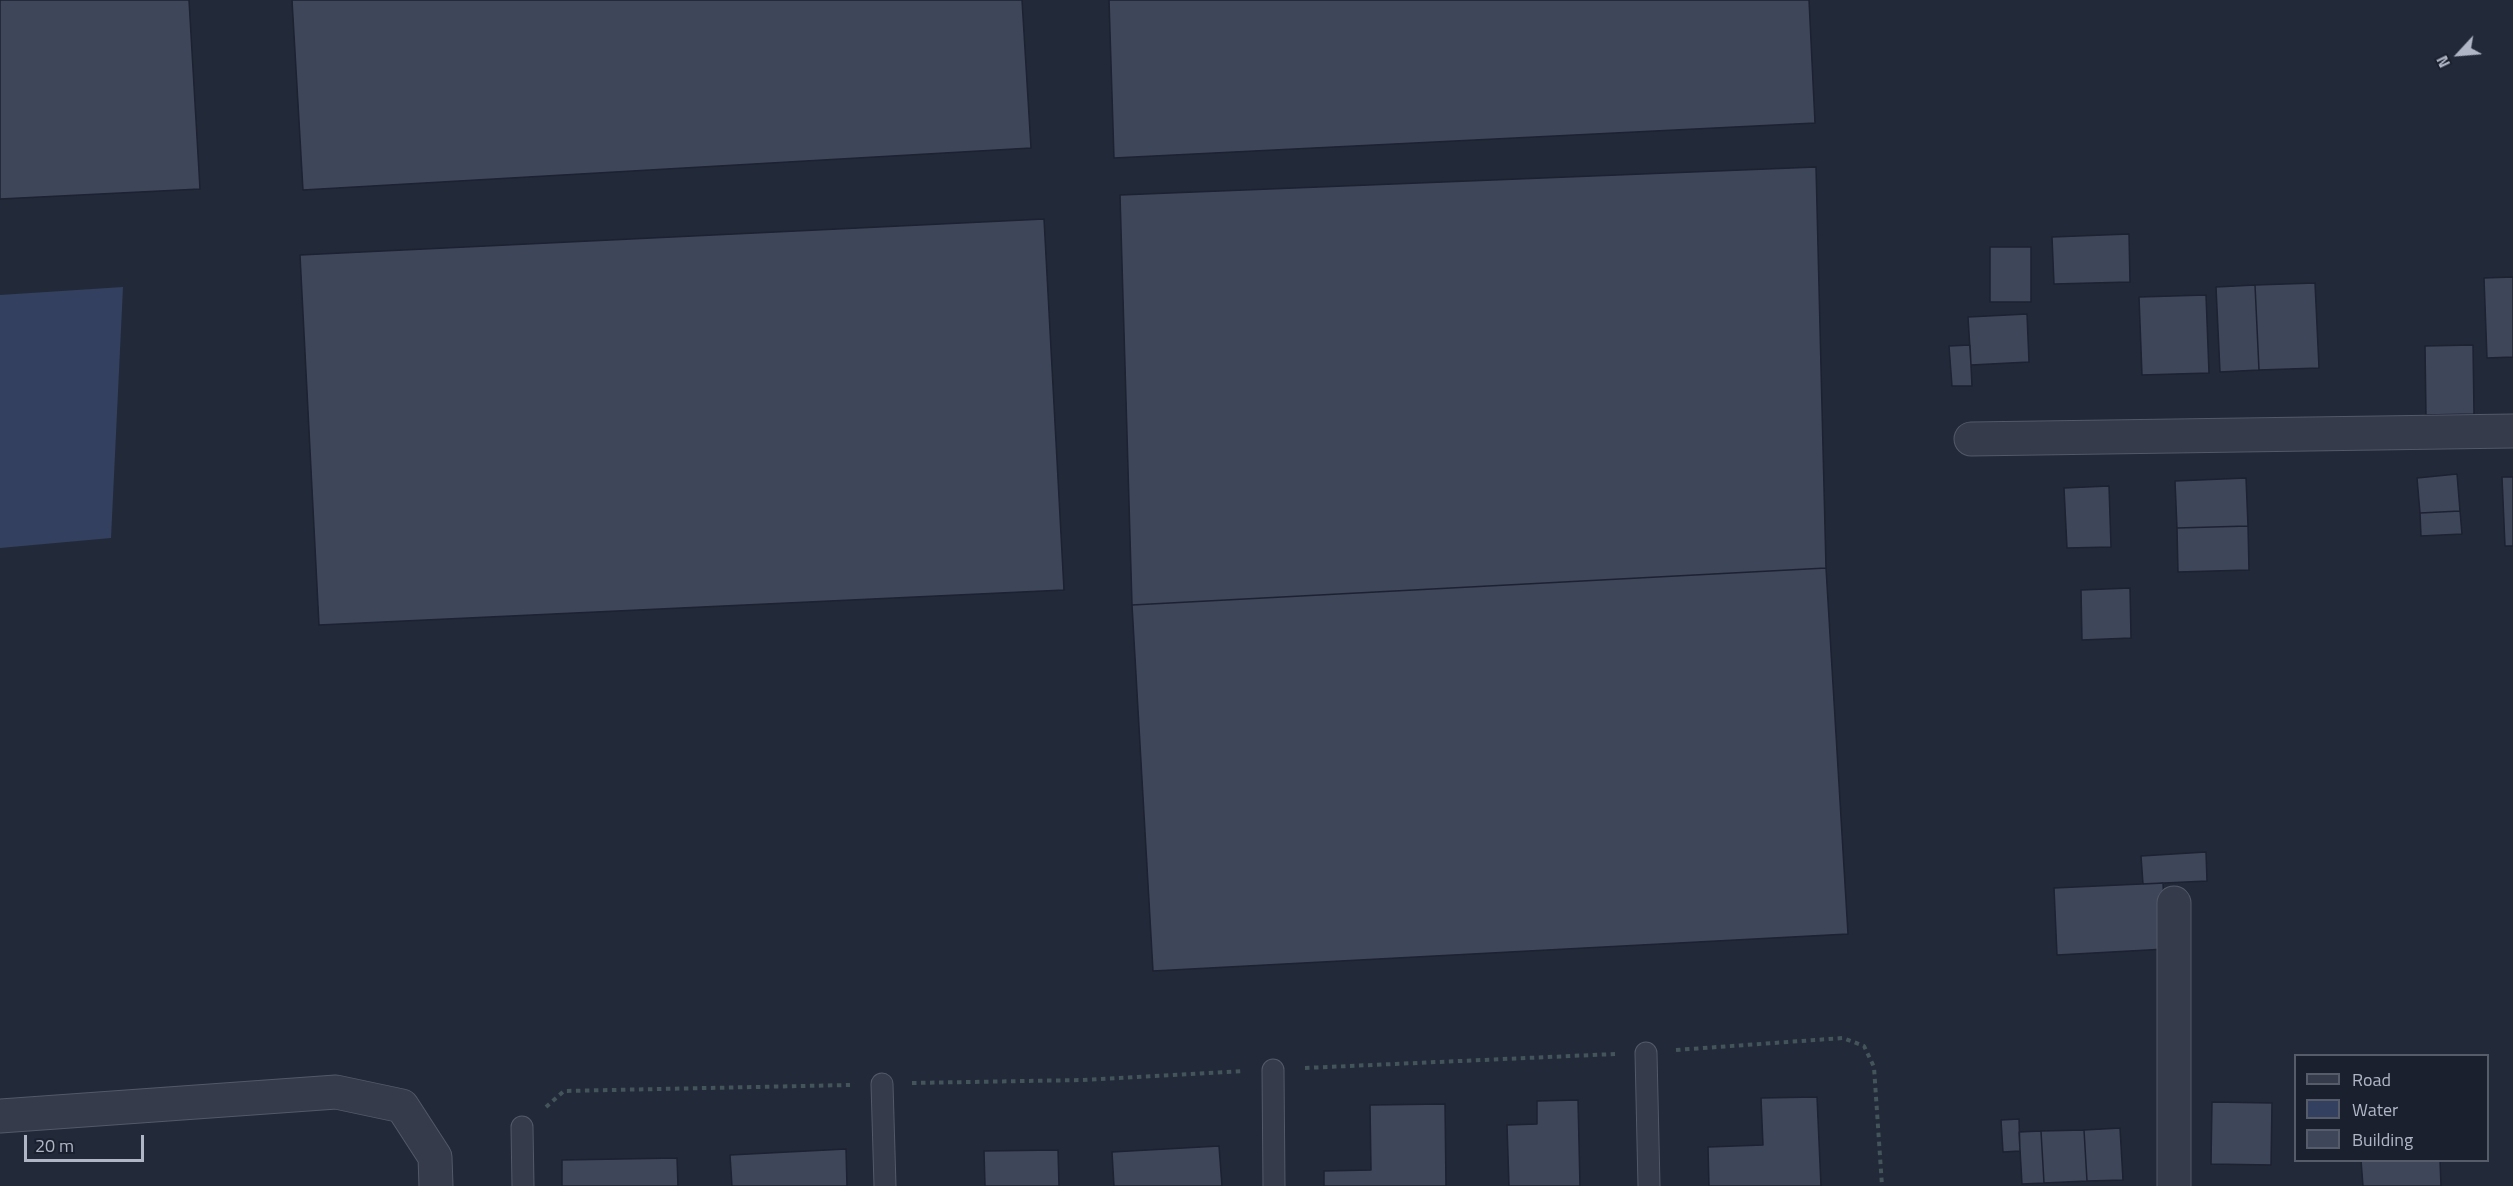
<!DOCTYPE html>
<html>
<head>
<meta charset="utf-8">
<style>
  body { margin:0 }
  #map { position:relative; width:2513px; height:1186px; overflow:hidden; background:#222939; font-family:"Titillium Web",sans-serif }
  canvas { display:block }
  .legend { position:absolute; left:2294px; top:1054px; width:195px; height:108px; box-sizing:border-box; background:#1b202e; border:2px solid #575c6b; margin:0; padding:8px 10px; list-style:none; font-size:18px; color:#b0b6c6 }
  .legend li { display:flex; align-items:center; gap:12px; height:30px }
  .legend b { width:30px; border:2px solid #575c6b }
  .north { position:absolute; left:2429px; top:24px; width:60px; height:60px; -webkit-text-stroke:4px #1b202e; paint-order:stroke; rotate:244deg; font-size:16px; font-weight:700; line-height:24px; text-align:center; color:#b0b6c6 }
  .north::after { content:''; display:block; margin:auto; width:21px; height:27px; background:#b0b6c6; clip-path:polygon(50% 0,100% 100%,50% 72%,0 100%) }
  .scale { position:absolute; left:24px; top:1135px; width:120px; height:27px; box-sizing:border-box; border:3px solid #b0b6c6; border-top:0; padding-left:8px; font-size:18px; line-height:21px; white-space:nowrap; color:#b0b6c6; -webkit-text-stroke:4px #1b202e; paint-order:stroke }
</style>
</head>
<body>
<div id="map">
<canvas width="2513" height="1186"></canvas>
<ul class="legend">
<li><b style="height:8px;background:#353b4a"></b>Road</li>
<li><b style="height:16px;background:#33405f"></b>Water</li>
<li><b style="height:16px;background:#3e4659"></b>Building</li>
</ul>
<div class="north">N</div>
<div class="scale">20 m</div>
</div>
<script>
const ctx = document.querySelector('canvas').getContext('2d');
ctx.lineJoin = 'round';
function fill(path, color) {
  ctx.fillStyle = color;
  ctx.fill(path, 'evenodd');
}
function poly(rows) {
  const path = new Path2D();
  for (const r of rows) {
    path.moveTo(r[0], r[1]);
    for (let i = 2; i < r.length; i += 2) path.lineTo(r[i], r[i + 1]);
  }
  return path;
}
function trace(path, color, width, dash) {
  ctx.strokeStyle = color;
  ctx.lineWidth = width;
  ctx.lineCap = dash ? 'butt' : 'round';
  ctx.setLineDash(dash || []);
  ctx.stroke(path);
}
const water = poly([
  [123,287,111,538,0,548,0,295]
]);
const building = poly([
  [0,0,189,0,200,189,0,199,0,0],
  [292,0,1022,0,1031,148,303,190,292,0],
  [1109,0,1809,0,1815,123,1114,158,1109,0],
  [1816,167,1826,568,1132,605,1120,195,1816,167],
  [1044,219,1064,590,319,625,300,255,1044,219],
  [2129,234,2130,282,2054,284,2052,237,2129,234],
  [1990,247,2031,247,2031,302,1990,302,1990,247],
  [2513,277,2513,357,2487,358,2484,278,2513,277],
  [2315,283,2319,368,2259,370,2255,285,2315,283],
  [2255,285,2259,370,2220,372,2216,287,2255,285],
  [2206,295,2209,373,2142,375,2139,297,2206,295],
  [2027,314,2029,362,1971,365,1968,317,2027,314],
  [1970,345,1972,386,1952,386,1949,346,1970,345],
  [2473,345,2474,414,2426,415,2425,346,2473,345],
  [2457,474,2460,511,2420,513,2417,478,2457,474],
  [2502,477,2513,477,2513,546,2505,546,2502,477],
  [2246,478,2248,526,2177,528,2175,481,2246,478],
  [2109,486,2111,547,2067,548,2064,488,2109,486],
  [2460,511,2462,534,2421,536,2420,513,2460,511],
  [2248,526,2249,570,2178,572,2177,528,2248,526],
  [1826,568,1848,934,1153,971,1132,605,1826,568],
  [2130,588,2131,638,2082,640,2081,590,2130,588],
  [2206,852,2207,881,2143,884,2141,856,2206,852],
  [2163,883,2166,949,2057,955,2054,888,2163,883],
  [1817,1097,1821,1186,1709,1186,1708,1147,1763,1145,1761,1098,1817,1097],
  [1578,1100,1580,1186,1509,1186,1507,1125,1537,1124,1537,1101,1578,1100],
  [2212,1102,2272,1103,2271,1165,2211,1164,2212,1102],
  [1445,1104,1446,1186,1324,1186,1324,1171,1371,1170,1370,1105,1445,1104],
  [2019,1119,2020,1151,2003,1152,2001,1120,2019,1119],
  [2120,1128,2123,1180,2087,1181,2084,1130,2120,1128],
  [2084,1130,2087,1181,2044,1183,2041,1131,2084,1130],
  [2041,1131,2044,1183,2022,1184,2019,1132,2041,1131],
  [1219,1146,1222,1186,1114,1186,1112,1152,1219,1146],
  [846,1149,847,1186,732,1186,730,1155,846,1149],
  [1058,1150,1059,1186,985,1186,984,1151,1058,1150],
  [677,1158,678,1186,562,1186,562,1160,677,1158],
  [2361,1160,2440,1160,2441,1186,2363,1186,2361,1160]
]);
const path = poly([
  [1676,1050,1843,1038,1864,1046,1874,1067,1882,1186],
  [1305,1068,1615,1054],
  [912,1083,1082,1080,1243,1071],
  [546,1107,564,1091,850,1085]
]);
const lane = poly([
  [1646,1053,1649,1186],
  [1273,1070,1274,1186],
  [882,1084,885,1186],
  [522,1127,523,1186]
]);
const street = poly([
  [1971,439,2513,431],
  [0,1116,336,1092,402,1106,435,1157,436,1186],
  [2174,1186,2174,903]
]);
fill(water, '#33405f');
fill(building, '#3e4659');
trace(building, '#1d2231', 1.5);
trace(lane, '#535968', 23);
trace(street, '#535968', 35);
trace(path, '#43545a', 4, [4.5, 4.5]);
trace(lane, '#353b4a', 21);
trace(street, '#353b4a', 33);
</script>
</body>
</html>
